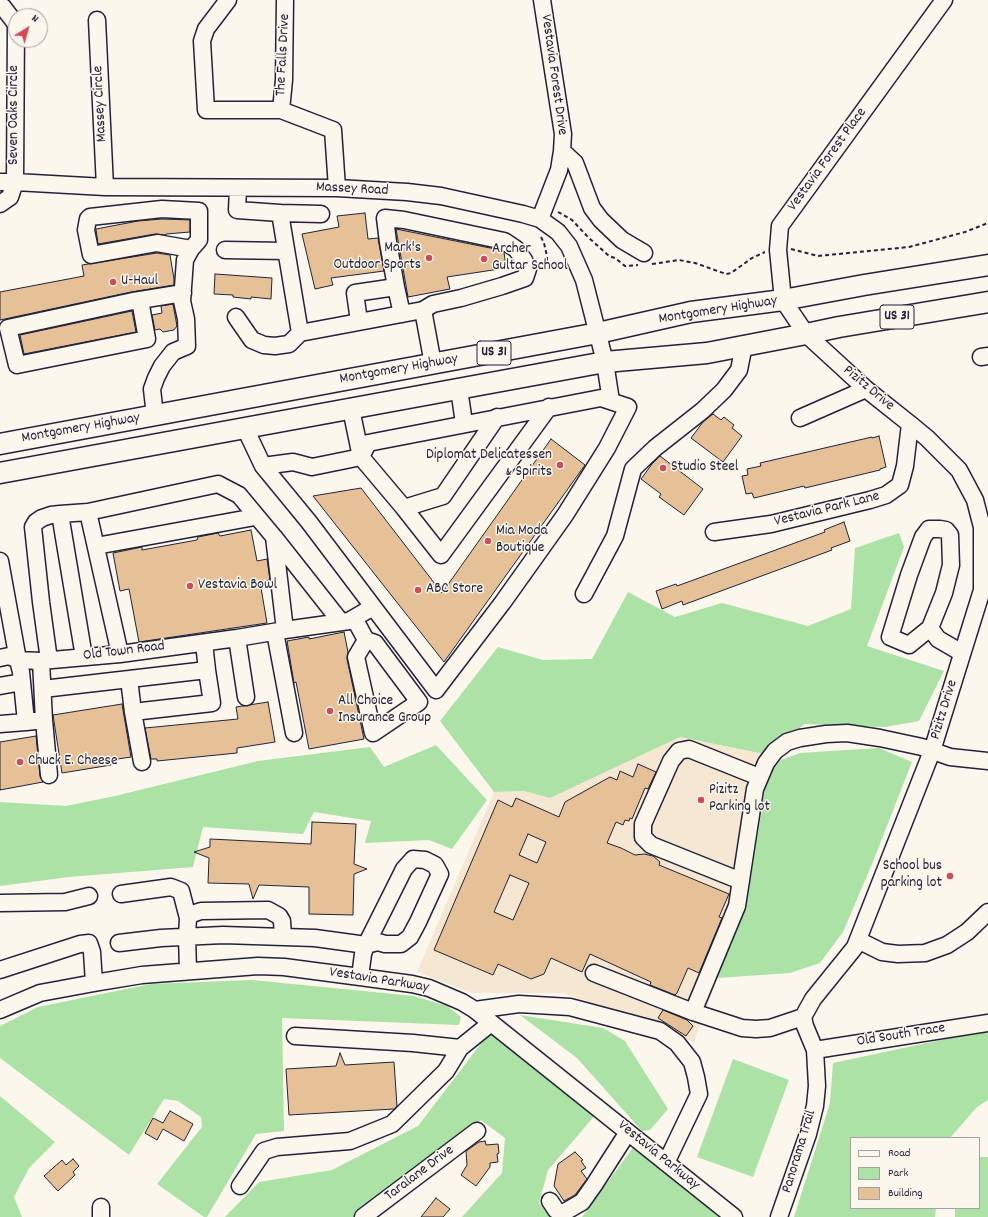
<!DOCTYPE html>
<html>
<head>
<meta charset="utf-8">
<style>
  body { margin:0 }
  #map { position:relative; width:988px; height:1217px; overflow:hidden; background:#fbf7ec; font-family:Dekko,sans-serif }
  canvas { display:block }
  .legend { position:absolute; left:850px; top:1137px; width:130px; height:72px; box-sizing:border-box; background:#fbf7ec; border:1px solid #a4a2a5; margin:0; padding:5px 7px; list-style:none; font-size:12px; color:#22223b }
  .legend li { display:flex; align-items:center; gap:8px; height:20px }
  .legend b { width:20px; border:1px solid #a4a2a5 }
  .north { position:absolute; left:8px; top:8px; width:40px; height:40px; box-sizing:border-box; background:#fbf7ec; border:1px solid #a4a2a5; border-radius:50%; rotate:37deg; font-size:11px; font-weight:700; line-height:16px; text-align:center; color:#22223b }
  .north::after { content:''; display:block; margin:auto; width:14px; height:18px; background:#d1495b; clip-path:polygon(50% 0,100% 100%,50% 72%,0 100%) }
</style>
</head>
<body>
<div id="map">
<canvas width="988" height="1217"></canvas>
<ul class="legend">
<li><b style="height:5px;background:#fbf7ec"></b>Road</li>
<li><b style="height:11px;background:#ace2a5"></b>Park</li>
<li><b style="height:11px;background:#e6c197"></b>Building</li>
</ul>
<div class="north">N</div>
</div>
<script>
const ctx = document.querySelector('canvas').getContext('2d');
ctx.lineJoin = 'round';
function fill(path, color) {
  ctx.fillStyle = color;
  ctx.fill(path, 'evenodd');
}
function poly(rows) {
  const path = new Path2D();
  for (const r of rows) {
    path.moveTo(r[0], r[1]);
    for (let i = 2; i < r.length; i += 2) path.lineTo(r[i], r[i + 1]);
  }
  return path;
}
function trace(path, color, width, dash) {
  ctx.strokeStyle = color;
  ctx.lineWidth = width;
  ctx.lineCap = dash ? 'butt' : 'round';
  ctx.setLineDash(dash || []);
  ctx.stroke(path);
}
function label(font, color, halo, rows, align = 'center') {
  ctx.font = font + ' Dekko,sans-serif';
  ctx.lineWidth = 3;
  ctx.setLineDash([]);
  ctx.textBaseline = 'middle';
  ctx.strokeStyle = halo;
  ctx.fillStyle = color;
  for (const [text, x, y, turn = 0] of rows) {
    ctx.save();
    ctx.translate(x, y);
    ctx.rotate((+turn || 0) * Math.PI / 180);
    ctx.textAlign = isNaN(turn) ? turn : align;
    if (halo) ctx.strokeText(text, 0, 0);
    ctx.fillText(text, 0, 0);
    ctx.restore();
  }
}
const built = poly([
  [680,737,764,754,767,777,748,896,694,1042,563,993,472,993,417,972,494,792,524,791,550,798]
]);
const green = poly([
  [899,533,904,547,867,646,944,671,919,721,885,727,805,724,764,754,680,737,550,798,524,791,494,792,440,721,498,647,543,660,592,659,628,592,675,617,722,603,808,626,851,609,855,548],
  [436,745,487,800,452,849,429,840,365,843,371,821,314,812,303,834,203,827,193,867,69,877,0,886,0,802,66,806,115,796,258,761,370,747,384,767],
  [879,748,912,762,872,864,843,932,820,963,790,973,717,978,748,896,767,777,781,760,800,753],
  [252,980,414,996,447,1006,461,1017,459,1025,282,1018,284,1131,256,1134,207,1217,204,1217,157,1184,202,1127,201,1117,178,1101,164,1099,129,1155,0,1058,0,1026,38,1007,151,984],
  [520,1015,603,1028,625,1041,668,1109,650,1130,642,1131,577,1058],
  [988,1030,988,1100,977,1107,950,1138,851,1138,851,1208,936,1208,935,1217,794,1217,830,1103,833,1063],
  [489,1033,532,1061,598,1112,548,1170,539,1203,550,1217,462,1217,502,1173,505,1138,481,1120,355,1217,225,1217,259,1182,332,1170,418,1126],
  [733,1059,789,1080,753,1177,697,1157],
  [0,1096,55,1142,29,1168,14,1197,22,1217,0,1217],
  [635,1145,721,1215,718,1217,582,1217],
  [979,1157,988,1157,988,1217,955,1217,955,1208,979,1208]
]);
const building = poly([
  [365,213,368,239,378,238,384,271,331,278,333,285,315,289,302,234,339,227,337,216,365,213],
  [162,219,190,220,190,232,166,234,166,235,155,234,98,244,96,229,138,221,162,219],
  [396,229,500,250,504,252,506,268,447,277,450,289,408,297,396,229],
  [157,253,170,255,174,279,174,285,131,292,0,320,0,292,84,276,82,265,157,253],
  [215,274,272,278,271,299,251,297,251,299,233,297,233,295,214,294,215,274],
  [173,304,177,326,174,330,163,332,160,329,155,330,152,315,162,313,161,306,173,304],
  [132,311,136,332,24,354,20,335,132,311],
  [713,414,721,420,724,417,734,425,732,428,742,436,723,462,691,438,703,422,713,414],
  [879,436,886,467,880,469,880,470,805,488,804,486,754,498,752,493,746,494,742,476,748,475,747,469,761,466,760,463,872,437,872,438,879,436],
  [551,439,585,465,444,662,313,496,361,488,442,593,551,439],
  [660,456,703,489,684,515,659,497,661,494,641,479,652,464,660,456],
  [844,522,850,541,831,548,832,550,683,605,682,601,662,609,656,591,676,584,677,586,825,532,824,530,844,522],
  [251,530,257,561,267,559,270,580,260,582,267,623,139,642,129,589,120,591,113,553,142,547,142,550,197,540,198,537,218,533,220,536,251,530],
  [344,632,348,652,347,659,364,739,309,749,296,682,294,683,287,641,309,637,309,639,344,632],
  [268,702,275,742,237,748,237,753,157,761,157,759,151,759,145,728,238,719,236,707,268,702],
  [122,704,131,757,111,760,111,765,62,773,53,715,122,704],
  [36,736,40,776,43,782,0,790,0,742,36,736],
  [638,764,656,772,648,789,645,788,632,819,630,818,629,821,625,820,623,825,616,822,607,843,621,848,635,855,644,854,653,856,660,862,659,865,729,894,719,917,722,918,699,973,688,968,677,993,675,995,650,985,651,982,590,954,582,972,551,958,544,974,531,979,498,964,493,975,434,950,498,800,512,807,516,798,559,817,565,802,610,777,617,780,620,771,633,777,638,764],
  [528,834,546,842,537,863,519,855,528,834],
  [510,875,529,883,513,920,494,912,510,875],
  [312,822,356,824,354,864,367,869,354,874,353,915,309,914,309,887,259,885,253,899,249,884,208,883,209,858,194,852,210,847,210,839,311,844,312,822],
  [663,1010,687,1020,693,1026,686,1036,658,1018,663,1010],
  [340,1053,345,1065,394,1062,397,1106,394,1109,289,1115,286,1069,336,1066,340,1053],
  [170,1111,193,1124,184,1141,163,1129,157,1140,145,1133,153,1118,163,1123,170,1111],
  [485,1141,486,1145,498,1144,499,1153,497,1154,498,1162,490,1163,490,1167,476,1186,461,1175,467,1165,466,1151,479,1142,485,1141],
  [575,1152,583,1160,581,1161,586,1168,581,1171,587,1179,575,1195,564,1201,554,1186,558,1164,575,1152],
  [73,1159,79,1166,73,1172,75,1175,58,1191,44,1176,62,1160,66,1165,73,1159],
  [436,1198,450,1209,443,1217,421,1217,436,1198]
]);
const path = poly([
  [558,212,572,220,588,237,609,256,615,258,625,266,638,265],
  [541,237,544,243,547,256,547,260,545,264],
  [791,249,818,256,909,247,965,232,988,223],
  [652,264,679,260,695,263,726,274,731,273,752,258,765,252]
]);
const minor = poly([
  [228,0,206,29,202,41,206,110,281,110,333,130,337,188],
  [0,7,3,7,16,24,15,182,10,197,0,204],
  [97,20,105,187],
  [281,110,284,80,285,0],
  [562,151,575,163,592,208,601,220,622,240,644,253],
  [0,182,15,182,105,187,337,188,407,192,441,196,523,214,540,219,558,232,569,246,584,280,605,362,611,401],
  [238,188,237,210,280,213,300,333],
  [280,213,321,214],
  [540,219,559,170,562,151,563,134,542,0],
  [225,250,286,251],
  [140,300,147,339,17,365,8,328,133,301,140,300,183,293],
  [423,310,433,364],
  [236,317,252,340,264,345,275,346,289,344,300,333,423,310,433,304,461,298,502,286,525,278,528,269,524,260,516,249,504,241,404,220,385,218,388,242,396,287],
  [359,321,355,293,396,287,402,314],
  [981,357,988,356],
  [459,389,464,423],
  [351,409,361,457,404,508,443,496,497,417],
  [155,416,152,389,156,378,162,366,173,352,187,346,186,319,182,301,185,260,191,249,199,240,199,211,162,209,90,217,88,219,86,230,91,255,157,243,191,249],
  [800,418,866,389],
  [245,428,263,466,309,522,436,690,503,602,565,515,607,448,628,407,601,398,368,443,361,457,312,467,293,462,263,466],
  [404,508,441,555,549,407],
  [714,532,771,524,870,500,886,495,900,485,905,466,910,424],
  [96,546,255,517],
  [0,561,18,660,21,672,26,722,0,724],
  [584,594,615,536,633,469,655,448,702,411,724,390,739,370,744,345],
  [354,618,366,640,356,657,373,733,419,702,375,643,366,640],
  [930,628,909,645,890,637,909,575,923,537,929,529,940,529,946,530,950,535,951,565,944,593,930,628,938,639,962,653],
  [285,630,274,537,341,622],
  [275,632,294,733],
  [237,638,246,697],
  [120,654,88,512,218,484,239,495,274,537],
  [84,657,60,514,88,512],
  [0,658,9,656,18,660,41,661,120,654,237,638,285,630,349,621,373,607],
  [49,660,41,602,33,527,36,522,42,518,51,515,60,514],
  [129,679,133,712,212,703,207,670],
  [0,686,22,682],
  [43,689,207,670,204,643],
  [133,712,142,762],
  [44,720,49,775],
  [26,722,44,720,41,661],
  [741,881,651,845,643,837,643,824,671,761,679,751,689,749,759,777],
  [121,894,171,887,181,891,188,918],
  [0,903,65,902,89,896],
  [858,940,882,952,898,954,925,953,947,945,967,932,988,912],
  [119,943,161,938,223,935,315,938,366,945,404,869,413,859,425,860,435,865,440,874,418,922,410,937,401,944,385,944,378,942,366,945,363,954,360,977],
  [0,970,80,944,89,943,92,952,94,983],
  [188,971,187,936,188,918,192,914,201,911,268,910,279,916,282,921,283,937],
  [594,973,693,1012,742,1028,756,1029,770,1028,803,1017,813,999,855,947,932,751,982,590,982,527,975,500,959,470,927,438,910,424,866,389,806,334,783,300,778,250,780,226,944,0],
  [0,1010,40,993,94,983,142,975,258,966,284,967,360,977,412,984,429,988,462,1002,475,1010,734,1217],
  [475,1010,519,1004,570,1007,660,1031,677,1043,692,1062,696,1077,699,1094,666,1163],
  [693,1012,737,906,755,789,766,763,775,751,787,742,800,738,826,734,847,733,880,738,922,747,950,757,988,761],
  [295,1036,413,1043,460,1048,491,1023],
  [815,1050,988,1023],
  [240,1186,264,1151,277,1147,350,1141,392,1124,446,1071,460,1048],
  [550,1201,556,1210,563,1213,582,1202,594,1185,628,1132],
  [101,1207,101,1217],
  [363,1217,477,1131],
  [779,1217,808,1134,815,1106,817,1086,815,1050,805,1026,803,1017]
]);
const major = poly([
  [0,444,598,333,691,312,783,300,864,285,988,265],
  [0,473,605,362,707,353,806,334,839,327,988,302]
]);
const markers = [
  [429,258,4,"#d1495b"],
  [484,259,4,"#d1495b"],
  [113,282,4,"#d1495b"],
  [560,465,4,"#d1495b"],
  [663,468,4,"#d1495b"],
  [488,541,4,"#d1495b"],
  [190,586,4,"#d1495b"],
  [418,590,4,"#d1495b"],
  [330,711,4,"#d1495b"],
  [20,762,4,"#d1495b"],
  [701,800,4,"#d1495b"],
  [950,876,4,"#d1495b"]
];
const shields = [
  [897,317,34],
  [494,353,34]
];
const shieldNames = [
  ["US 31",897,317],
  ["US 31",494,353]
];
const streetNames = [
  ["The Falls Drive",284,55,-87],
  ["Vestavia Forest Drive",553,75,82],
  ["Massey Circle",101,104,-93],
  ["Seven Oaks Circle",15,115,-90],
  ["Vestavia Forest Place",828,160,-54],
  ["Massey Road",352,190,3],
  ["Montgomery Highway",718,311,-9],
  ["Montgomery Highway",399,370,-10],
  ["Pizitz Drive",868,389,40],
  ["Montgomery Highway",81,429,-10],
  ["Vestavia Park Lane",827,510,-14],
  ["Old Town Road",124,652,-7],
  ["Pizitz Drive",945,710,-73],
  ["Vestavia Parkway",379,981,9],
  ["Old South Trace",901,1036,-9],
  ["Panorama Trail",800,1152,-73],
  ["Vestavia Parkway",658,1156,39],
  ["Taralane Drive",420,1174,-37]
];
const poiNames = [
  ["Mark's",421,249,"right"],
  ["Outdoor Sports",421,266,"right"],
  ["Archer",492,250],
  ["Gultar School",492,267],
  ["U-Haul",121,282],
  ["Diplomat Delicatessen",552,456,"right"],
  ["& Spirits",552,473,"right"],
  ["Studio Steel",671,468],
  ["Mia Moda",496,532],
  ["Boutique",496,549],
  ["Vestavia Bowl",198,586],
  ["ABC Store",426,590],
  ["All Choice",338,702],
  ["Insurance Group",338,719],
  ["Chuck E. Cheese",28,762],
  ["Pizitz",709,791],
  ["Parking lot",709,808],
  ["School bus",942,867,"right"],
  ["parking lot",942,884,"right"]
];
fill(built, '#f5e7d2');
fill(green, '#ace2a5');
fill(building, '#e6c197');
trace(building, '#22223b', 1);
trace(minor, '#22223b', 19);
trace(major, '#22223b', 23);
trace(path, '#22223b', 2, [4, 3]);
trace(minor, '#fbf7ec', 16);
trace(major, '#fbf7ec', 20);
for (const [x, y, r, color] of markers) {
  const dot = new Path2D();
  dot.arc(x, y, r, 0, 2 * Math.PI);
  ctx.fillStyle = color;
  ctx.fill(dot);
  trace(dot, '#fbf7ec', 1.5);
}
for (const [x, y, w] of shields) {
  const box = new Path2D();
  box.roundRect(x - w / 2, y - 12, w, 24, 3);
  ctx.fillStyle = '#fbf7ec';
  ctx.fill(box);
  trace(box, '#22223b', 1);
}
label('bold 14px', '#22223b', null, shieldNames);
label('15px', '#22223b', '#fbf7ec', streetNames);
label('15px', '#22223b', '#fbf7ec', poiNames, 'left');
</script>
</body>
</html>
